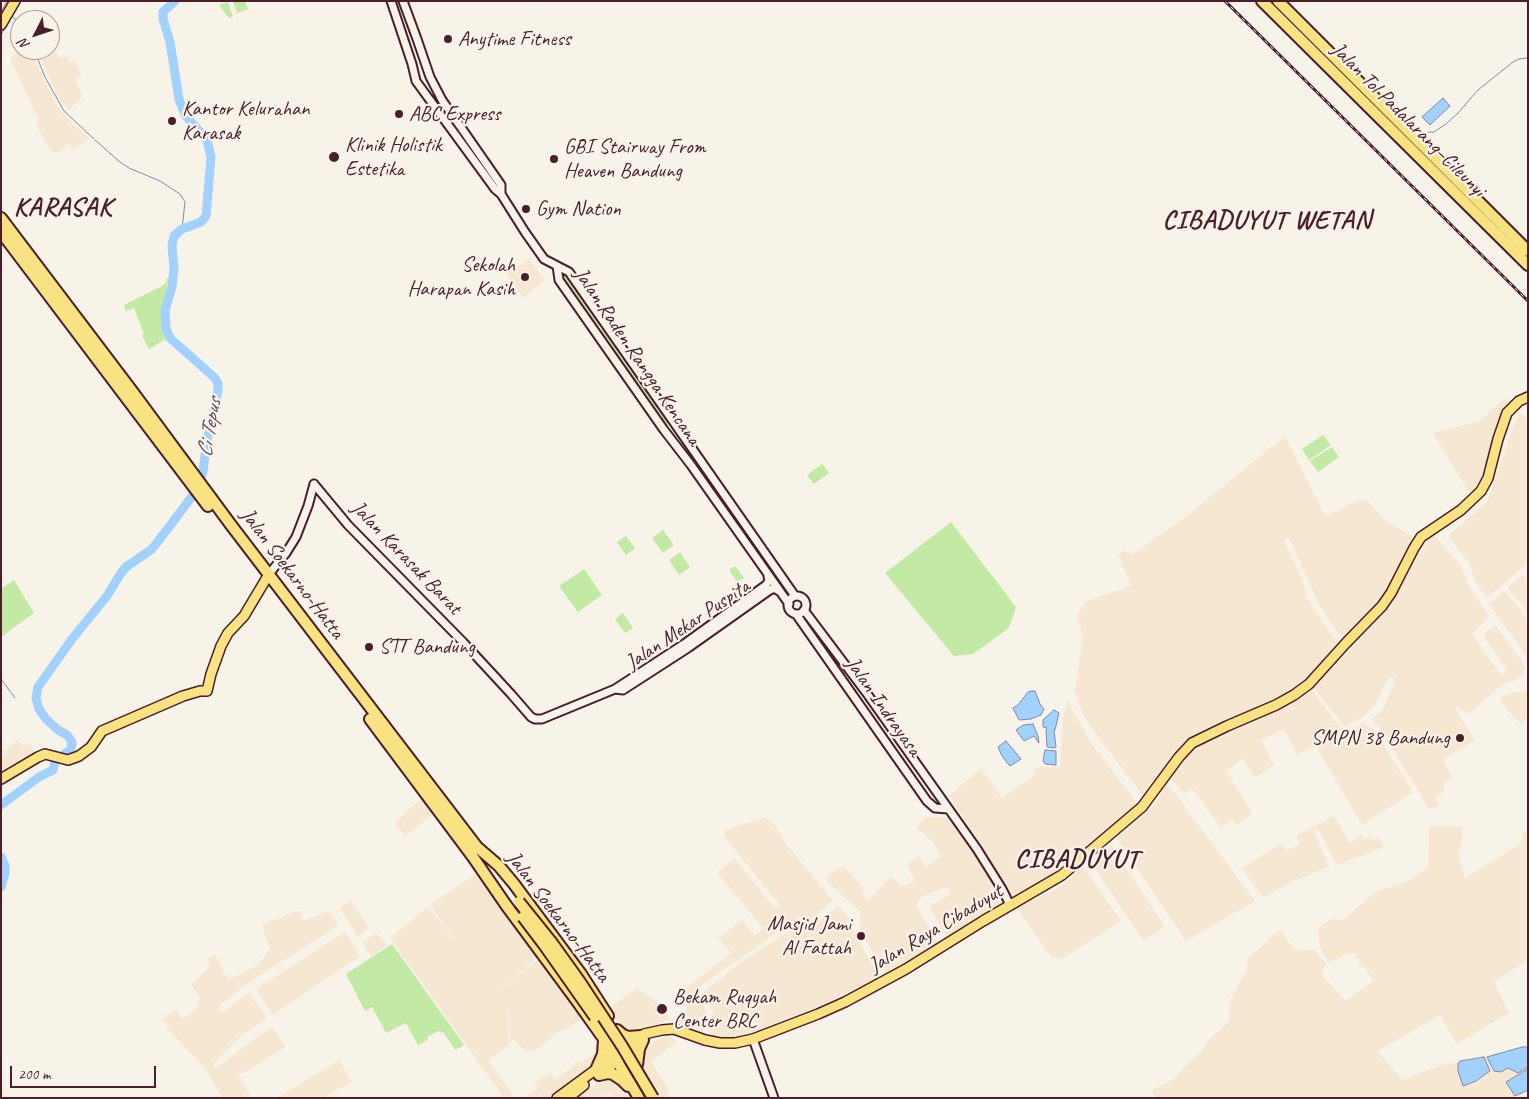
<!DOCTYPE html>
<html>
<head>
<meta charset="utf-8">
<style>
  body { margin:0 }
  #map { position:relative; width:1529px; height:1099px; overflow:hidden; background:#f7f3e8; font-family:Caveat,sans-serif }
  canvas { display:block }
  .frame { position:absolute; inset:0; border:2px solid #4a1f2b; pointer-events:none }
  .north { position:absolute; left:10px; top:10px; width:50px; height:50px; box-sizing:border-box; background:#f7f3e8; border:1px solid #b29e9c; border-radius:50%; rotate:229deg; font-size:14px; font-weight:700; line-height:20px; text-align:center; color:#4a1f2b }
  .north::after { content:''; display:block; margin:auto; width:18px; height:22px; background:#4a1f2b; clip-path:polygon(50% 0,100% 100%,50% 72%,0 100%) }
  .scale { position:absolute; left:10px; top:1066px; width:146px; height:22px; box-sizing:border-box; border:2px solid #4a1f2b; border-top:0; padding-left:6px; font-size:15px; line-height:18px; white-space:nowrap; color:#4a1f2b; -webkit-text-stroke:4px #f7f3e8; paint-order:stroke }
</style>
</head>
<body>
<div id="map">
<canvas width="1529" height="1099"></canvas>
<div class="frame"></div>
<div class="north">N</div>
<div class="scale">200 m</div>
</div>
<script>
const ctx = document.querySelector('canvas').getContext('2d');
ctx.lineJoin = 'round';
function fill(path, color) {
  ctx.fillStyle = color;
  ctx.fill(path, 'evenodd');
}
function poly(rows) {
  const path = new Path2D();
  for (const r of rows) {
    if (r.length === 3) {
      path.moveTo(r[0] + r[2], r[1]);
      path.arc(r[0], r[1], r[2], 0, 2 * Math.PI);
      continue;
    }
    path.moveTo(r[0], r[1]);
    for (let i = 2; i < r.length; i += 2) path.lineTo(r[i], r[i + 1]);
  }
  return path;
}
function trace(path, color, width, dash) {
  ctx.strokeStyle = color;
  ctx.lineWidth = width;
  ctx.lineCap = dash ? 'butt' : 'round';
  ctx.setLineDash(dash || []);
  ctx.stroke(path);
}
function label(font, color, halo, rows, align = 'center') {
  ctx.font = font + ' Caveat,sans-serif';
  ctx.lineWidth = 4.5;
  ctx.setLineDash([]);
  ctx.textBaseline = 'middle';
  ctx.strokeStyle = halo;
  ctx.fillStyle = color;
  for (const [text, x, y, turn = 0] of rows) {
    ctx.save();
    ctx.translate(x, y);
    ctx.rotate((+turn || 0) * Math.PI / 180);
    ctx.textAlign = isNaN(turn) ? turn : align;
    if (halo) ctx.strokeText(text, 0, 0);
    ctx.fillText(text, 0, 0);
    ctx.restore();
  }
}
const built = poly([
  [50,40,60,59,67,56,69,62,75,61,81,75,75,80,83,96,69,110,59,99,37,50,50,50],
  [20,45,20,50,30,50,55,103,60,110,73,124,89,138,74,149,69,144,55,154,48,146,36,125,39,121,10,58,19,51,17,46],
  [529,259,545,280,523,298,506,273],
  [1508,398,1509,403,1499,421,1483,475,1476,490,1469,492,1433,433,1480,421,1497,405],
  [1519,411,1528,419,1528,563,1487,598,1474,580,1470,564,1448,536,1487,502],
  [1285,436,1325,516,1360,500,1366,500,1386,521,1415,538,1407,547,1383,598,1344,638,1334,628,1319,605,1289,538,1286,538,1284,541,1302,579,1307,597,1330,633,1338,641,1319,665,1302,683,1278,698,1189,738,1144,797,1093,730,1083,714,1075,691,1083,636,1077,616,1085,602,1131,586,1118,555,1124,550,1132,555,1184,518],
  [1433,534,1460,565,1471,590,1489,616,1472,634,1501,675,1506,673,1506,667,1483,635,1495,625,1526,667,1523,674,1513,681,1505,683,1469,713,1457,706,1456,710,1475,740,1443,760,1452,777,1443,783,1444,792,1435,797,1439,805,1429,809,1379,726,1371,720,1383,709,1395,681,1393,677,1388,679,1375,705,1362,717,1345,727,1314,688,1391,605,1411,568],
  [1523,575,1528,580,1528,613,1523,605,1507,588],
  [1504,591,1519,608,1528,622,1528,658,1489,604],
  [1312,690,1344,733,1364,723,1374,730,1413,792,1362,825,1316,746,1297,755,1284,729,1261,740,1274,765,1255,778,1242,758,1227,771,1252,814,1237,825,1232,819,1221,827,1192,789,1185,794,1170,779,1182,761,1198,745,1280,709],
  [1528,690,1528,717,1521,724,1509,712,1500,700,1501,697,1509,694],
  [1068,701,1091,743,1138,804,1055,874,1013,896,985,850,949,796,981,768,1002,798,1034,776,1036,767,1060,767,1063,715],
  [17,740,23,746,27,746,30,743,37,757,1,775,1,756],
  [1167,783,1255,901,1186,941,1117,838,1154,805],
  [423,797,435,813,405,836,394,823],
  [1334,816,1350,843,1355,840,1354,839,1361,835,1364,839,1370,836,1373,840,1378,837,1384,847,1337,865,1318,829,1314,830,1329,867,1291,882,1263,898,1242,868,1281,844,1287,851,1300,844,1296,836],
  [926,817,946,817,990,870,1000,904,948,939,929,906,950,894,947,887,921,897,916,905,938,944,924,955,885,973,863,936,859,921,861,912,826,881,827,877,836,869,844,867,865,889,862,895,867,900,874,895,891,876,901,887,915,881,907,864,919,856,925,867,941,857,933,842,916,827],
  [765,818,774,824,787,845,833,901,808,922,800,916,702,985,696,992,707,1013,702,1032,680,1024,677,1020,686,1009,677,995,731,953,718,938,742,920,755,936,764,929,717,873,734,858,775,908,780,905,726,839,723,831],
  [1429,827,1462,827,1462,846,1458,854,1465,878,1519,845,1524,832,1528,831,1528,960,1494,982,1509,1013,1457,1044,1440,1015,1378,1051,1402,1080,1439,1066,1528,1047,1528,1090,1514,1098,1157,1098,1151,1090,1173,1080,1189,1062,1202,1051,1209,1040,1230,1020,1229,1002,1247,970,1248,958,1268,941,1273,935,1281,930,1288,942,1295,949,1315,950,1326,964,1321,975,1346,1001,1373,981,1364,966,1361,967,1355,953,1347,954,1329,963,1325,958,1319,942,1318,927,1333,918,1343,920,1375,892,1408,881,1428,868],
  [1111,845,1165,927,1143,940,1091,863],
  [1083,866,1121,921,1063,958,1052,958,1016,907,1034,900,1064,884],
  [479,872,540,955,496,993,540,958,583,1018,563,1031,561,1030,533,1052,523,1049,509,1036,509,1011,505,1006,508,1011,508,1037,512,1040,507,1046,488,1061,516,1098,504,1098,390,938,428,907,458,943,430,905],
  [350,900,369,928,358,937,340,908],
  [838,905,848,917,858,939,879,978,823,1004,766,1027,736,1038,710,1036,713,1012,704,992,743,961,801,923,809,930],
  [300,910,303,921,328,911,338,926,257,977,219,1005,218,1010,223,1012,249,993,267,1018,241,1036,212,1065,216,1069,255,1038,272,1027,286,1047,238,1076,252,1098,223,1098,203,1065,182,1045,169,1030,162,1018,176,1010,183,1019,197,1009,200,997,191,985,210,967,207,958,215,955,228,980,259,964,270,950,262,925],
  [345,932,360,956,273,1015,256,989],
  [376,933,387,945,371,957,362,943],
  [637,988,653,998,670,1019,626,1035,610,1013,609,1008],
  [670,1037,678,1041,651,1061,668,1089,667,1091,671,1098,657,1098,641,1066,642,1052,660,1038],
  [598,1042,600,1049,598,1058,591,1068,549,1098,525,1098,538,1088,534,1082,550,1073,555,1079,575,1066,574,1064,579,1060,581,1063,595,1053,594,1050,596,1049,595,1045],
  [340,1060,351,1082,323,1098,276,1098],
  [613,1080,621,1086,631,1098,614,1098,610,1092,604,1096,602,1094,597,1098,576,1098,597,1083,606,1081]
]);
const green = poly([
  [233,1,245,1,248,9,237,13],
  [228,2,233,17,229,18,220,7,221,4],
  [563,274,567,276,600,322,600,326,595,327,562,279,561,276],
  [167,278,168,278,162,325,166,339,149,349,142,336,144,334,134,308,126,311,124,305,164,285],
  [602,330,606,331,669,420,667,425,664,426,600,333],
  [671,429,674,429,695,458,694,462,693,462,670,432],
  [1323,435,1331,445,1309,460,1302,449],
  [1332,447,1339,457,1318,472,1310,461],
  [822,464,829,473,814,484,807,475],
  [700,469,703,469,752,540,750,542,748,542,698,471],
  [951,522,1016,607,1009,628,973,654,954,656,885,573],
  [663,530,674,545,663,553,652,538],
  [626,536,635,548,626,555,617,542],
  [755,546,756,546,791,595,788,598,753,548],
  [680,552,690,567,679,575,669,560],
  [735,566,744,578,737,582,729,570],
  [584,569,602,595,578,612,559,586],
  [14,580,34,613,1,637,1,589],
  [623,613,633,628,625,633,615,619],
  [392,944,464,1045,455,1050,444,1033,439,1031,427,1037,428,1040,418,1045,406,1023,386,1033,372,1007,365,1011,346,974]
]);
const water = poly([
  [1443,98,1450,106,1430,125,1422,117,1443,98],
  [1032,691,1035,691,1040,704,1044,709,1041,715,1031,719,1019,720,1013,708,1018,705,1028,692,1032,691],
  [1054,710,1059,713,1055,730,1054,730,1056,747,1054,748,1047,747,1046,730,1047,728,1043,727,1043,720,1054,710],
  [1033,724,1038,736,1039,743,1034,736,1024,741,1016,730,1023,725,1033,724],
  [1006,741,1021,759,1010,766,1002,756,998,747,1006,741],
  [1045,750,1056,751,1056,765,1045,764,1043,761,1045,750],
  [1522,1047,1528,1047,1528,1067,1518,1073,1508,1068,1501,1072,1494,1071,1487,1057,1522,1047],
  [1484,1057,1490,1071,1476,1081,1463,1086,1458,1071,1458,1064,1460,1061,1484,1057],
  [1528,1069,1528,1090,1515,1096,1506,1082,1528,1069]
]);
const stream = poly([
  [1,12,7,1],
  [13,14,21,1],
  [13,17,20,24],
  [1,35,12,16],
  [34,50,45,77,64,111,94,139],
  [1424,136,1428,132,1434,132,1446,124,1458,113,1478,90,1513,62,1519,59,1528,58],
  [95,140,120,162,129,168,160,181,180,194,185,202,182,229],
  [1,679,15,698]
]);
const river = poly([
  [1,805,39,777,53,770,55,761,71,749,72,742,67,735,58,730,46,719,39,709,36,698,38,687,72,639,107,596,121,573,126,567,152,549,169,527,193,495,203,472,207,440,218,391,218,384,215,378,170,338,166,329,165,310,172,287,174,268,172,246,174,236,182,229,201,222,206,216,211,157,207,140,185,115,179,99,170,42,163,19,163,12,175,1],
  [1,857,5,866,5,873,1,887]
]);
const minor = poly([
  [391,1,412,64,416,81,487,178,495,189,501,194,525,232,544,259,569,272,795,596],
  [403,1,417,39,430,77,442,100,501,185,501,194],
  [557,266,559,280,664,430,691,465,789,604],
  [314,484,348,525,463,642,511,694,531,717,535,719,542,719,615,689,684,644,766,585,769,581,768,576],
  [269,574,286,553,296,537,308,506,314,484],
  [797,605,9],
  [804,610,868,695,977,849,1002,889,1010,905],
  [796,614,927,801,935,808,948,809],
  [615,689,623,690,688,648,770,590,774,588,779,591],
  [753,1039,774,1098]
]);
const major = poly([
  [1,25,15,1],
  [1,779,38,757,45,754,68,760,79,756,91,747,102,731,183,696,200,691,207,691,211,674,221,646,228,633,244,616,269,574],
  [599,1075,632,1049],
  [557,1098,644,1034,662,1030,674,1029,705,1040,720,1043,735,1043,753,1039,818,1014,845,1002,906,969,983,921,1062,875,1142,807,1179,757,1192,743,1227,726,1276,705,1294,695,1309,684,1346,643,1382,606,1391,593,1414,548,1421,537,1461,510,1481,491,1488,478,1498,439,1507,413,1519,401,1528,397],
  [568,1098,584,1085]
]);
const highway = poly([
  [1262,1,1528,265],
  [1278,1,1528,251],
  [1,218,132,391,231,525,477,847,499,866,514,884,581,974,608,1016],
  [1,232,208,506],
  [370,719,473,857,506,905,577,1001,604,1039,639,1098],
  [617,1030,623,1035,628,1037,641,1036],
  [637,1065,639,1049,643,1040],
  [596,1070,603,1054,604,1040],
  [599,1075,608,1073,613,1074,622,1080,628,1086]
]);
const rail = poly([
  [1225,1,1528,301]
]);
const highwayBridge = poly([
  [519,902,552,943,580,982,622,1046,653,1098],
  [523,917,545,946,595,1017]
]);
const markers = [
  [448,39,5,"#4a1f2b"],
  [399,114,5,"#4a1f2b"],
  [172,121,5,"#4a1f2b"],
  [334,157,6,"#4a1f2b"],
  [554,159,5,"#4a1f2b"],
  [526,209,5,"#4a1f2b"],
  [525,277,5,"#4a1f2b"],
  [369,647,5,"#4a1f2b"],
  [1460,738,5,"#4a1f2b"],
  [861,936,5,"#4a1f2b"],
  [662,1009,6,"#4a1f2b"]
];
const poiNames = [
  ["Anytime Fitness",458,39],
  ["Kantor Kelurahan",182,109],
  ["Karasak",182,133],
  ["ABC Express",409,114],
  ["Klinik Holistik",345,145],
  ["Estetika",345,169],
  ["GBI Stairway From",564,147],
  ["Heaven Bandung",564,171],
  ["Gym Nation",536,209],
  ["Sekolah",515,265,"right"],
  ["Harapan Kasih",515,289,"right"],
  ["STT Bandung",379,647],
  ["SMPN 38 Bandung",1450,738,"right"],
  ["Masjid Jami",851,924,"right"],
  ["Al Fattah",851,948,"right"],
  ["Bekam Ruqyah",673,997],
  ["Center BRC",673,1021]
];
const streetNames = [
  ["Jalan Tol Padalarang–Cileunyi",1408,120,45],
  ["Jalan Raden Rangga Kencana",637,357,56],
  ["Jalan Karasak Barat",406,558,46],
  ["Jalan Soekarno-Hatta",292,574,53],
  ["Jalan Mekar Puspita",688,625,-34],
  ["Jalan Indrayasa",883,707,55],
  ["Jalan Soekarno-Hatta",558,917,53],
  ["Jalan Raya Cibaduyut",936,929,-31]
];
const waterNames = [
  ["Ci Tepus",210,428,-80]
];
const districtNames = [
  ["KARASAK",63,208],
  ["CIBADUYUT WETAN",1267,221],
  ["CIBADUYUT",1077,860]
];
fill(built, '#f6e7d3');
fill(green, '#c3eaa5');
fill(water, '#a2d1fe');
trace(water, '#7f8aaa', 1);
trace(stream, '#7f8aaa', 1);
trace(river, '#a2d1fe', 9);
trace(minor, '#4a1f2b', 11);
trace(major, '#4a1f2b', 12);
trace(highway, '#4a1f2b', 14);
trace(minor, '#f7f3e8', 7);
trace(major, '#f8e281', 9);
trace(highway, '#f8e281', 10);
trace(rail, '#4a1f2b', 3);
trace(rail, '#f7f3e8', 1, [4]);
trace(highwayBridge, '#4a1f2b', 14, []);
trace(highwayBridge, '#f8e281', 10);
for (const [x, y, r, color] of markers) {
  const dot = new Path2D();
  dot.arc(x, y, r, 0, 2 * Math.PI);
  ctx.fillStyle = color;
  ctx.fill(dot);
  trace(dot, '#f7f3e8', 2);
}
label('21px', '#4a1f2b', '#f7f3e8', poiNames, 'left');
label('21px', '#4a1f2b', '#f7f3e8', streetNames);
label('italic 22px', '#604c60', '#f7f3e8', waterNames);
ctx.letterSpacing = '1px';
label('bold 26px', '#4a1f2b', '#f7f3e8', districtNames);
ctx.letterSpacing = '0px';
</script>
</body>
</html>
